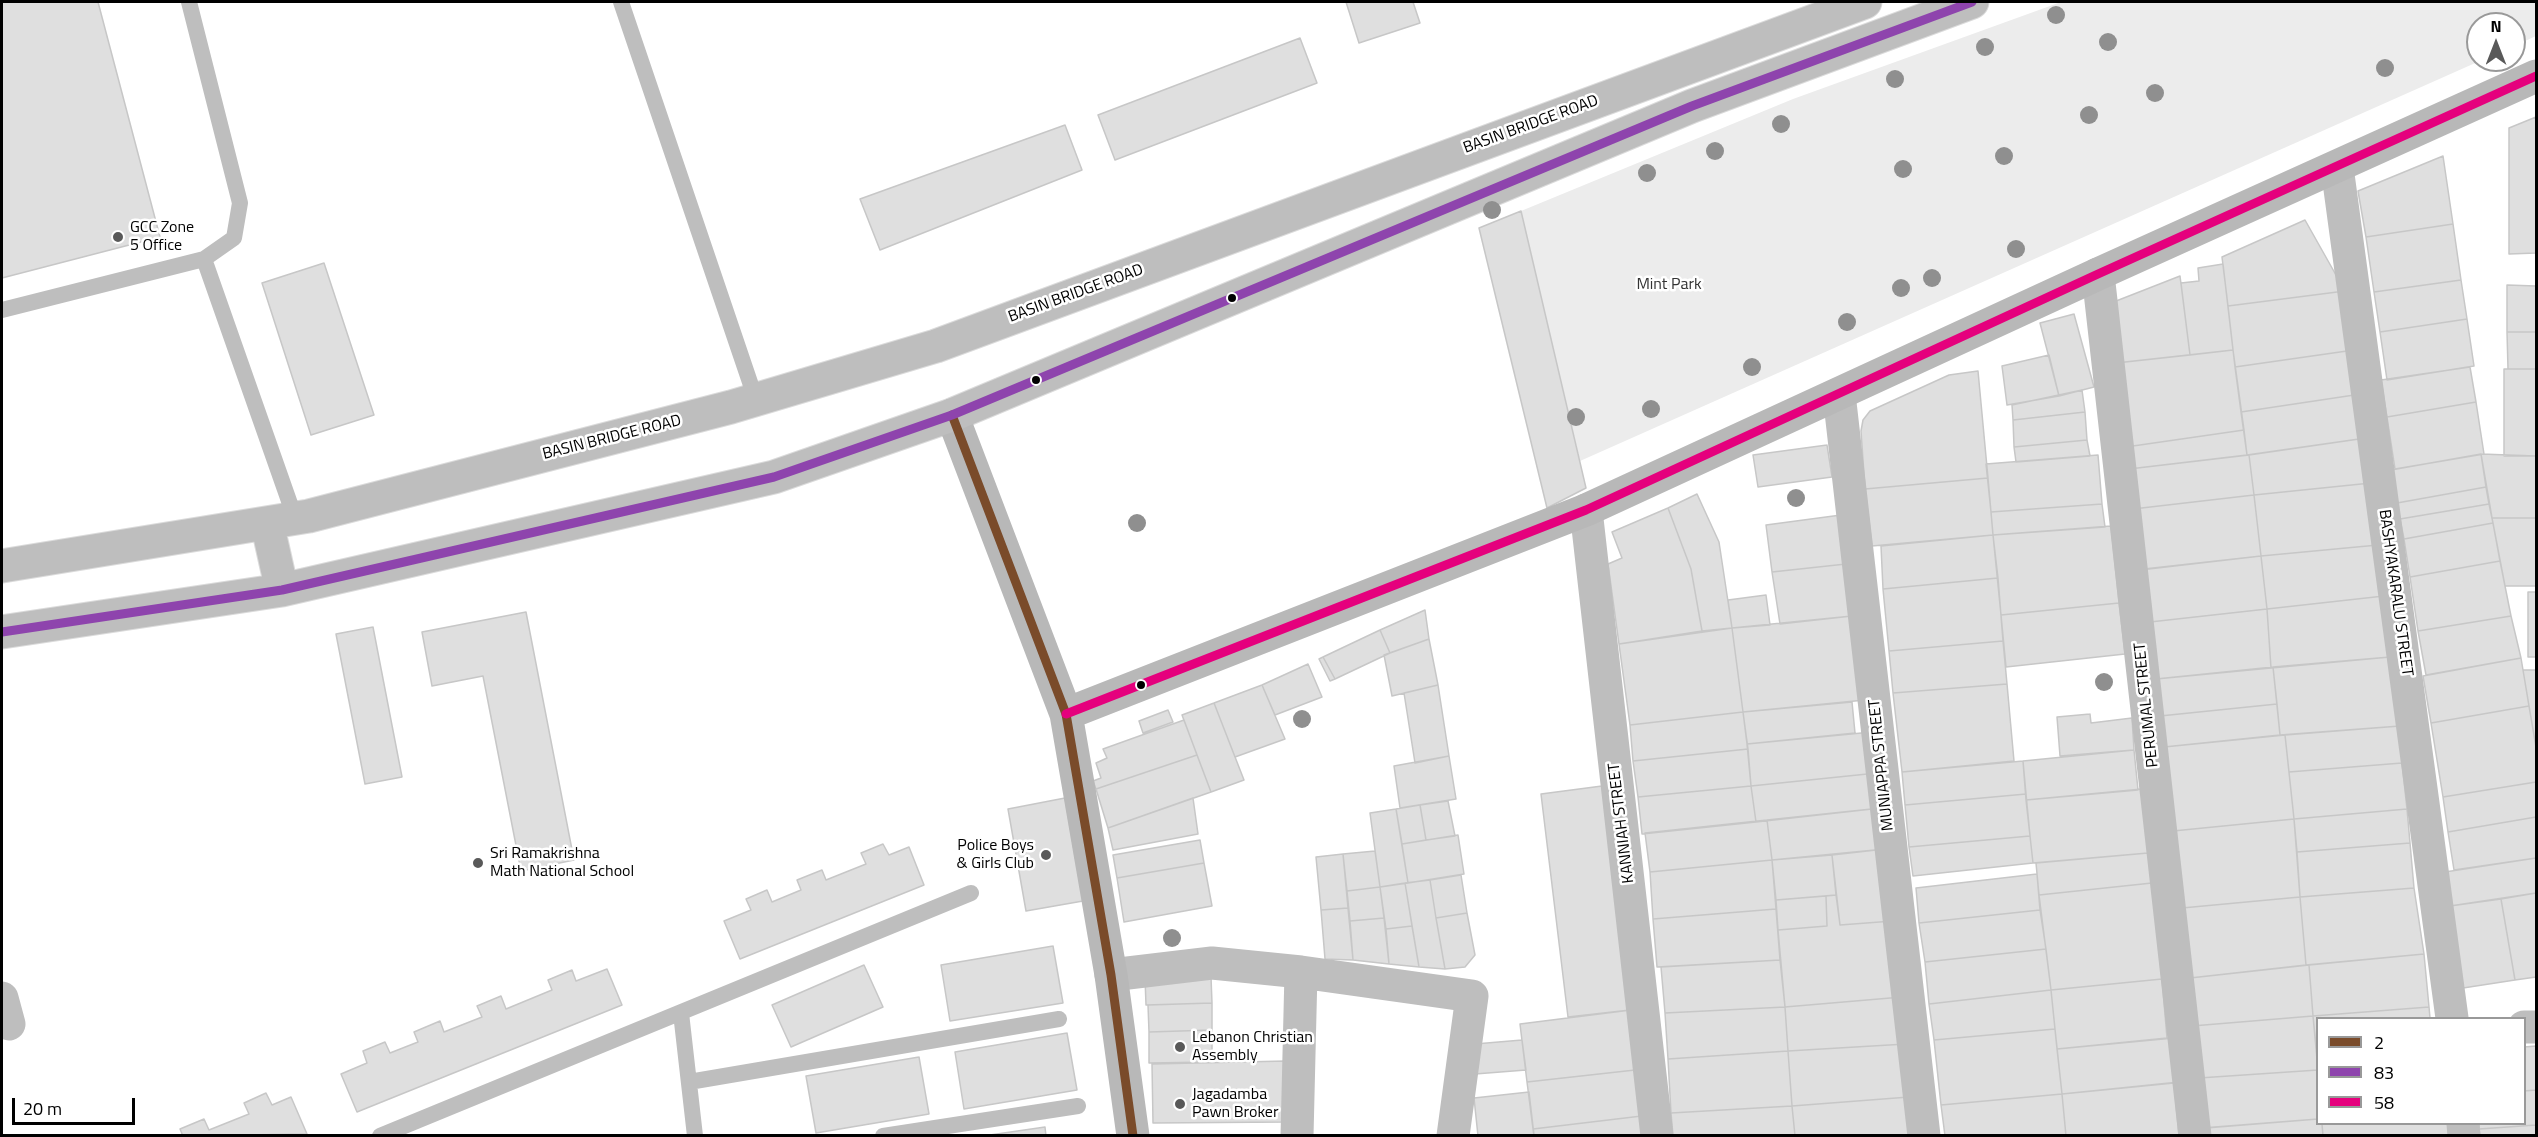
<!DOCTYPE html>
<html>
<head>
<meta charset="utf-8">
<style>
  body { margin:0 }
  #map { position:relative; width:2538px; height:1137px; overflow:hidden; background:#fff; font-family:"Titillium Web",sans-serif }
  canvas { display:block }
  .frame { position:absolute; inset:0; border:3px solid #000; pointer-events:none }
  .legend { position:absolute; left:2316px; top:1017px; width:210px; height:108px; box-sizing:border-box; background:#fff; border:2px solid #999; margin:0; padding:8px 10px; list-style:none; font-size:18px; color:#000 }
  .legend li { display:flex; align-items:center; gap:12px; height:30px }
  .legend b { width:30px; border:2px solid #999 }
  .north { position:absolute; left:2466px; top:12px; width:60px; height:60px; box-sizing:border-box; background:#fff; border:2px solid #999; border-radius:50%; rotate:0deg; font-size:16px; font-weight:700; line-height:24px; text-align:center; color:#000 }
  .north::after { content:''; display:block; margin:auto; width:21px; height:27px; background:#595959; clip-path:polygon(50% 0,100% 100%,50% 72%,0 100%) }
  .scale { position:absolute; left:12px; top:1098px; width:123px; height:27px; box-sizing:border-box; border:3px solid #000; border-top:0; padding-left:8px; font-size:18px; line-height:21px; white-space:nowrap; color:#000; -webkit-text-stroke:4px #fff; paint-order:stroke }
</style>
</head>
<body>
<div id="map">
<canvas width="2538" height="1137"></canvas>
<div class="frame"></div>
<ul class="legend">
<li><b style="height:8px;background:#7a4b2a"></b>2</li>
<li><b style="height:8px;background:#8e44ad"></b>83</li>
<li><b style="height:8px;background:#e5007d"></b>58</li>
</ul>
<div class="north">N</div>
<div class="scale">20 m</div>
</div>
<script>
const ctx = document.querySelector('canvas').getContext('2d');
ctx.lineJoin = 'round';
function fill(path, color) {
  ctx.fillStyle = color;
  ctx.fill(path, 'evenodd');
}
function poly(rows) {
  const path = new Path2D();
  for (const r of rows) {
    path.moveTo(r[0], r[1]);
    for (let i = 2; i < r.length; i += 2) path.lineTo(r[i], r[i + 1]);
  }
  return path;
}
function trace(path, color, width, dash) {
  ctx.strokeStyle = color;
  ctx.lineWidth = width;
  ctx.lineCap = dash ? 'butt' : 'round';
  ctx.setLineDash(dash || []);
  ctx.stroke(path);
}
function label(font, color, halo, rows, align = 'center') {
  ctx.font = font + ' "Titillium Web",sans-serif';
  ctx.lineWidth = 5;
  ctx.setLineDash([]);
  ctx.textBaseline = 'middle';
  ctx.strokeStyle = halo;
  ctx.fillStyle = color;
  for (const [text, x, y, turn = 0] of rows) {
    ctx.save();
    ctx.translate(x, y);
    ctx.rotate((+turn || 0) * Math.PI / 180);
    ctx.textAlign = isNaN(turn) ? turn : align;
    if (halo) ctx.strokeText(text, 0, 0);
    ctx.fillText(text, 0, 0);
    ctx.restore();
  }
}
const green = poly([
  [2061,2,2536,2,2536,36,2514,46,2514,24,2478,24,2478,60,2482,60,1580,461,1521,211,1793,99]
]);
const building = poly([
  [2,2,98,2,160,237,2,278,2,2],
  [1346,2,1413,2,1420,23,1359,43,1346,2],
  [1300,38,1317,83,1115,160,1098,115,1300,38],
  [2536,117,2536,253,2509,254,2509,128,2536,117],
  [1065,125,1082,170,880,250,860,199,1065,125],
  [2443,156,2453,224,2366,237,2358,191,2443,156],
  [1521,211,1586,488,1547,508,1479,228,1521,211],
  [2305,220,2345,291,2228,306,2222,257,2305,220],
  [2453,224,2461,280,2374,292,2366,237,2453,224],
  [324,263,374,415,311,435,262,283,324,263],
  [2223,264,2233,350,2190,355,2181,283,2199,281,2198,268,2223,264],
  [2180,276,2190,355,2116,363,2111,303,2180,276],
  [2461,280,2467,319,2380,332,2374,292,2461,280],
  [2507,285,2536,286,2536,332,2507,332,2507,285],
  [2345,291,2354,350,2235,367,2228,306,2345,291],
  [2074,314,2094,387,2059,396,2040,323,2074,314],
  [2467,319,2474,366,2387,380,2380,332,2467,319],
  [2507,332,2536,332,2536,369,2508,369,2507,332],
  [2233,350,2244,430,2126,447,2116,363,2233,350],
  [2354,350,2361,394,2241,412,2235,367,2354,350],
  [2049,355,2059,396,2007,405,2002,366,2049,355],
  [2470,367,2476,402,2387,417,2381,380,2470,367],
  [2504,369,2536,369,2536,456,2504,456,2504,369],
  [1978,371,1988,478,1865,489,1861,431,1863,420,1870,411,1949,375,1978,371],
  [2082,390,2085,412,2013,420,2012,405,2082,390],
  [2361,394,2366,438,2247,455,2241,412,2361,394],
  [2476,402,2484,454,2395,469,2387,417,2476,402],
  [2085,412,2087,440,2014,447,2013,420,2085,412],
  [2244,430,2247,455,2129,469,2126,447,2244,430],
  [2366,438,2371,483,2254,495,2249,455,2366,438],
  [2087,440,2090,456,2016,462,2014,447,2087,440],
  [1827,445,1832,477,1758,487,1753,455,1827,445],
  [2481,454,2486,487,2397,503,2391,470,2481,454],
  [2481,454,2536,456,2536,518,2492,518,2481,454],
  [2098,455,2102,504,1991,512,1986,464,2098,455],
  [2249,455,2254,495,2133,509,2129,469,2249,455],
  [1988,478,1993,535,1872,546,1865,489,1988,478],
  [2371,483,2378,545,2261,556,2254,495,2371,483],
  [2486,487,2489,504,2400,519,2397,503,2486,487],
  [1697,494,1719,542,1732,628,1702,631,1691,569,1668,508,1697,494],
  [2254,495,2261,556,2140,570,2133,509,2254,495],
  [2102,504,2105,527,1993,535,1991,512,2102,504],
  [2489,504,2493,523,2404,539,2400,519,2489,504],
  [1668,508,1691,569,1702,631,1619,644,1608,564,1622,558,1612,532,1668,508],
  [1841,515,1846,564,1772,572,1766,525,1841,515],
  [2492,518,2536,518,2536,586,2505,586,2492,518],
  [2493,523,2500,561,2410,577,2404,539,2493,523],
  [2111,526,2119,603,2001,615,1993,535,2111,526],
  [1993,535,1998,578,1883,589,1881,546,1993,535],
  [2378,545,2384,596,2267,609,2261,556,2378,545],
  [2261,556,2267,609,2150,622,2144,569,2261,556],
  [2500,561,2511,616,2418,631,2410,577,2500,561],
  [1846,564,1852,616,1780,624,1772,572,1846,564],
  [1998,578,2003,641,1889,651,1883,589,1998,578],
  [2528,592,2536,592,2536,657,2528,657,2528,592],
  [1766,595,1770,625,1732,628,1728,600,1766,595],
  [2384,596,2390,657,2271,668,2267,609,2384,596],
  [2119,603,2125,654,2006,667,2001,615,2119,603],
  [2267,609,2271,668,2156,679,2150,622,2267,609],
  [1425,610,1429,639,1390,653,1380,630,1425,610],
  [526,612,574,860,521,871,483,676,432,686,422,632,526,612],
  [1852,616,1865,700,1743,712,1732,628,1852,616],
  [2511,616,2521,658,2426,675,2418,631,2511,616],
  [373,627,402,777,365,784,336,634,373,627],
  [1732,628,1743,712,1630,725,1619,644,1732,628],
  [1380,630,1390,653,1335,679,1323,657,1380,630],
  [1429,639,1438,685,1392,696,1384,655,1429,639],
  [2003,641,2007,684,1893,693,1889,651,2003,641],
  [1323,657,1335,679,1330,681,1319,659,1323,657],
  [2390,657,2400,726,2280,735,2273,667,2390,657],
  [2521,658,2529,706,2431,723,2423,676,2521,658],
  [1308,664,1322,697,1275,715,1262,685,1308,664],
  [2273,667,2277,704,2160,716,2156,679,2273,667],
  [2523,670,2536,670,2536,747,2529,706,2523,670],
  [2007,684,2014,761,1902,772,1893,693,2007,684],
  [1262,685,1285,739,1235,757,1214,703,1262,685],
  [1438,685,1449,756,1415,763,1404,693,1438,685],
  [1852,702,1855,733,1747,744,1743,712,1852,702],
  [1214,703,1244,780,1211,792,1182,715,1214,703],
  [2277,704,2280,735,2164,747,2160,716,2277,704],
  [2529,706,2536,747,2536,782,2443,797,2431,723,2529,706],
  [1168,710,1173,722,1143,733,1139,721,1168,710],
  [1743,712,1748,749,1633,761,1630,725,1743,712],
  [2090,714,2091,723,2132,718,2134,750,2060,756,2057,717,2090,714],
  [1184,720,1197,755,1096,789,1093,781,1101,778,1096,763,1107,758,1103,749,1184,720],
  [2400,726,2402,763,2289,772,2285,735,2400,726],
  [1872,732,1877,773,1751,786,1747,744,1872,732],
  [2285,735,2294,819,2173,831,2164,747,2285,735],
  [1748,749,1751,786,1638,797,1633,761,1748,749],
  [2134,750,2138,790,2026,800,2023,761,2134,750],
  [1197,755,1211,792,1108,828,1096,789,1197,755],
  [1449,756,1456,799,1400,808,1394,766,1449,756],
  [2023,761,2026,794,1905,805,1902,772,2023,761],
  [2402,763,2407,809,2294,819,2289,772,2402,763],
  [1877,773,1881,808,1756,822,1751,786,1877,773],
  [2536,782,2536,817,2448,832,2443,797,2536,782],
  [1602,786,1630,1010,1568,1017,1541,794,1602,786],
  [1751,786,1756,822,1642,834,1638,797,1751,786],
  [2142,789,2148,853,2033,863,2026,800,2142,789],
  [2026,794,2030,836,1909,847,1905,805,2026,794],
  [1065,798,1083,901,1026,911,1008,809,1065,798],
  [1193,798,1198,834,1113,850,1108,828,1193,798],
  [1448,801,1455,836,1426,840,1420,805,1448,801],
  [1420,805,1426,840,1402,844,1396,809,1420,805],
  [1881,808,1885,849,1772,860,1767,820,1881,808],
  [1396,809,1408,883,1380,887,1370,813,1396,809],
  [2407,809,2410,843,2297,852,2294,819,2407,809],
  [2536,817,2536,858,2454,870,2448,832,2536,817],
  [2294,819,2300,897,2182,908,2173,831,2294,819],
  [1767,820,1772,860,1650,872,1645,833,1767,820],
  [1458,835,1464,874,1408,883,1402,844,1458,835],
  [2030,836,2033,863,1913,876,1909,847,2030,836],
  [1200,840,1204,863,1117,878,1113,855,1200,840],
  [2410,843,2414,888,2300,897,2297,852,2410,843],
  [883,844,889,855,909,847,924,885,740,959,724,921,751,910,746,899,767,890,772,902,801,890,797,880,822,870,826,880,866,864,861,853,883,844],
  [1885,849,1893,921,1840,925,1832,855,1885,849],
  [1375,851,1380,887,1347,891,1343,854,1375,851],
  [2148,853,2152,883,2039,895,2036,863,2148,853],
  [1343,854,1348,908,1321,910,1316,857,1343,854],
  [1832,855,1836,895,1776,900,1772,860,1832,855],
  [2536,858,2536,893,2450,906,2445,872,2536,858],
  [1772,860,1776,909,1653,919,1650,872,1772,860],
  [1204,863,1212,906,1124,922,1117,878,1204,863],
  [2037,874,2040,910,1919,923,1916,888,2037,874],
  [1461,875,1467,913,1436,918,1430,880,1461,875],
  [1430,880,1436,918,1445,969,1419,967,1405,883,1430,880],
  [1405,883,1412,926,1386,929,1380,887,1405,883],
  [2152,883,2162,979,2051,990,2039,895,2152,883],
  [1380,887,1384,918,1350,921,1347,891,1380,887],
  [2414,888,2424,954,2306,965,2300,897,2414,888],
  [2536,893,2536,977,2515,980,2501,899,2536,893],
  [1836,895,1840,925,1893,921,1902,997,1785,1007,1778,930,1827,926,1826,896,1836,895],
  [1826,896,1827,926,1778,930,1776,900,1826,896],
  [2300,897,2306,965,2190,978,2182,908,2300,897],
  [2501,899,2515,980,2463,988,2450,906,2501,899],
  [1348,908,1353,960,1325,959,1321,910,1348,908],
  [1776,909,1780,960,1657,967,1653,919,1776,909],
  [2040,910,2046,949,1925,962,1919,923,2040,910],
  [1467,913,1475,955,1465,967,1445,969,1436,918,1467,913],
  [1384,918,1389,964,1353,960,1350,921,1384,918],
  [1412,926,1419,967,1389,964,1386,929,1412,926],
  [1053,946,1063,1003,950,1021,941,965,1053,946],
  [2046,949,2051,990,1929,1004,1925,962,2046,949],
  [2424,954,2429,1007,2313,1016,2309,965,2424,954],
  [1780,960,1785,1007,1665,1013,1661,967,1780,960],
  [864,965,883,1007,791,1047,772,1005,864,965],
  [2309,965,2313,1016,2192,1026,2190,978,2309,965],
  [607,969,622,1005,357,1112,341,1074,367,1063,363,1051,385,1042,390,1053,418,1042,414,1032,440,1021,444,1032,482,1017,477,1006,501,996,506,1009,552,990,548,980,572,970,576,981,607,969],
  [1211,977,1212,1003,1146,1005,1145,978,1211,977],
  [2162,979,2167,1038,2057,1049,2051,990,2162,979],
  [2051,990,2055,1029,1934,1040,1929,1004,2051,990],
  [1902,997,1906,1044,1788,1051,1785,1007,1902,997],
  [1212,1003,1212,1030,1149,1032,1148,1005,1212,1003],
  [1785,1007,1788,1051,1668,1059,1665,1013,1785,1007],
  [2429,1007,2430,1018,2318,1018,2318,1065,2313,1016,2429,1007],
  [1639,1009,1644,1069,1527,1082,1520,1024,1639,1009],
  [2313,1016,2318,1070,2199,1078,2192,1026,2313,1016],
  [2055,1029,2062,1094,1941,1105,1934,1040,2055,1029],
  [1212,1030,1212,1062,1149,1063,1149,1032,1212,1030],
  [1067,1033,1077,1090,964,1109,955,1052,1067,1033],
  [2174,1038,2179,1082,2062,1094,2057,1049,2174,1038],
  [1522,1040,1526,1070,1475,1074,1475,1044,1522,1040],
  [1906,1044,1909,1097,1792,1106,1788,1051,1906,1044],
  [2536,1046,2536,1090,2524,1091,2524,1047,2536,1046],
  [1788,1051,1792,1106,1671,1113,1668,1059,1788,1051],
  [919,1057,929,1114,816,1133,806,1076,919,1057],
  [1286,1061,1287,1122,1153,1123,1152,1064,1286,1061],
  [1644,1069,1650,1115,1533,1129,1527,1082,1644,1069],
  [2318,1070,2318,1119,2202,1128,2199,1078,2318,1070],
  [2174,1083,2179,1136,2066,1136,2062,1094,2174,1083],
  [2536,1090,2536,1125,2479,1129,2479,1124,2524,1124,2524,1091,2536,1090],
  [1529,1092,1534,1135,1478,1136,1474,1098,1529,1092],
  [266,1093,272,1105,291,1097,307,1134,183,1136,180,1129,204,1119,209,1130,249,1114,244,1103,266,1093],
  [2062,1094,2066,1136,1945,1136,1941,1105,2062,1094],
  [1909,1097,1914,1136,1795,1136,1792,1106,1909,1097],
  [1792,1106,1795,1136,1673,1136,1671,1113,1792,1106],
  [1650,1115,1653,1136,1534,1136,1533,1129,1650,1115],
  [2318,1119,2318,1124,2322,1124,2323,1136,2206,1136,2206,1128,2318,1119],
  [2322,1124,2448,1124,2449,1136,2323,1136,2322,1124],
  [2536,1125,2536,1136,2480,1136,2479,1129,2536,1125],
  [1045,1127,1046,1136,983,1136,1045,1127]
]);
const lane = poly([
  [621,2,756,400],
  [204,259,295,518],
  [2,310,204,259,234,238,240,203,189,2],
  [681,1013,695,1136],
  [689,1082,1059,1019],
  [380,1136,971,893],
  [883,1136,1078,1106]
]);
const street = poly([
  [2337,167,2452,1018],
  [2098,274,2195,1136],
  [1839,394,1924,1136],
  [1586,510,1657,1136],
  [1111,975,1212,963,1301,972,1472,996,1453,1136],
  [2,998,9,1024],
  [2524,1027,2536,1027],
  [2463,1124,2464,1136],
  [1297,1136,1301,972]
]);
const secondary = poly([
  [952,415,1066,714,1111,975,1133,1136],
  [1066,714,1586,510,2098,274,2536,76]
]);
const primary = poly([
  [267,523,282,590],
  [2,566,309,516,731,407,936,346,1865,2],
  [2,632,282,590,774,477,952,415,1692,106,1972,2]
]);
const bus1 = poly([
  [952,415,1066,714,1111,975,1133,1136]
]);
const bus2 = poly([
  [2,632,282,590,774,477,952,415,1692,106,1972,2]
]);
const bus3 = poly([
  [1066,714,1586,510,2098,274,2536,76]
]);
const trees = [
  [2056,15],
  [2108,42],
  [1985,47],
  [2385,68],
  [1895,79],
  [2155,93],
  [2089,115],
  [1781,124],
  [1715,151],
  [2004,156],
  [1903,169],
  [1647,173],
  [1492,210],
  [2016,249],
  [1932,278],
  [1901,288],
  [1847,322],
  [1752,367],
  [1651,409],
  [1576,417],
  [1796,498],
  [1137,523],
  [2104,682],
  [1302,719],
  [1172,938]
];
const markers = [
  [118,237,6,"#595959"],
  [1232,298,5,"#000"],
  [1036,380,5,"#000"],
  [1141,685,5,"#000"],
  [1046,855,6,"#595959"],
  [478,863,6,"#595959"],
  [1180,1047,6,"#595959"],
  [1180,1104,6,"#595959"]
];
const streetNames = [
  ["BASIN BRIDGE ROAD",1531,125,-20],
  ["BASIN BRIDGE ROAD",1076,294,-20],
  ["BASIN BRIDGE ROAD",612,438,-14],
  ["BASHYAKARALU STREET",2395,593,82],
  ["PERUMAL STREET",2147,705,-96],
  ["MUNIAPPA STREET",1882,765,-96],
  ["KANNIAH STREET",1622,823,-97]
];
const poiNames = [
  ["GCC Zone",130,228],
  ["5 Office",130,246],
  ["Police Boys",1034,846,"right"],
  ["& Girls Club",1034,864,"right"],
  ["Sri Ramakrishna",490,854],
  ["Math National School",490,872],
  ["Lebanon Christian",1192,1038],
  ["Assembly",1192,1056],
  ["Jagadamba",1192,1095],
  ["Pawn Broker",1192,1113]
];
const parkNames = [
  ["Mint Park",1669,285]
];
fill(green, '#ececec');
fill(building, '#dfdfdf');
trace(building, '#c7c7c7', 1.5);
trace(primary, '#dbdbdb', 35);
trace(lane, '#bebebe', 16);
trace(street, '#bebebe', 33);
trace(secondary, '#b8b8b8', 33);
trace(primary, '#bebebe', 33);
trace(bus1, '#7a4b2a', 9);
trace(bus2, '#8e44ad', 9);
trace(bus3, '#e5007d', 9);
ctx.fillStyle = '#8f8f8f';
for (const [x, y] of trees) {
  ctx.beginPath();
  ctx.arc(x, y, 9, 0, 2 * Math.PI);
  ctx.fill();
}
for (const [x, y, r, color] of markers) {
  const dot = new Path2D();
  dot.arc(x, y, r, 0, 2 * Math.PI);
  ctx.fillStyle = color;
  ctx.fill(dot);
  trace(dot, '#fff', 2);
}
label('16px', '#000', '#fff', streetNames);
label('16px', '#000', '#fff', poiNames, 'left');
label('16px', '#333', '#fff', parkNames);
</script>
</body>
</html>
